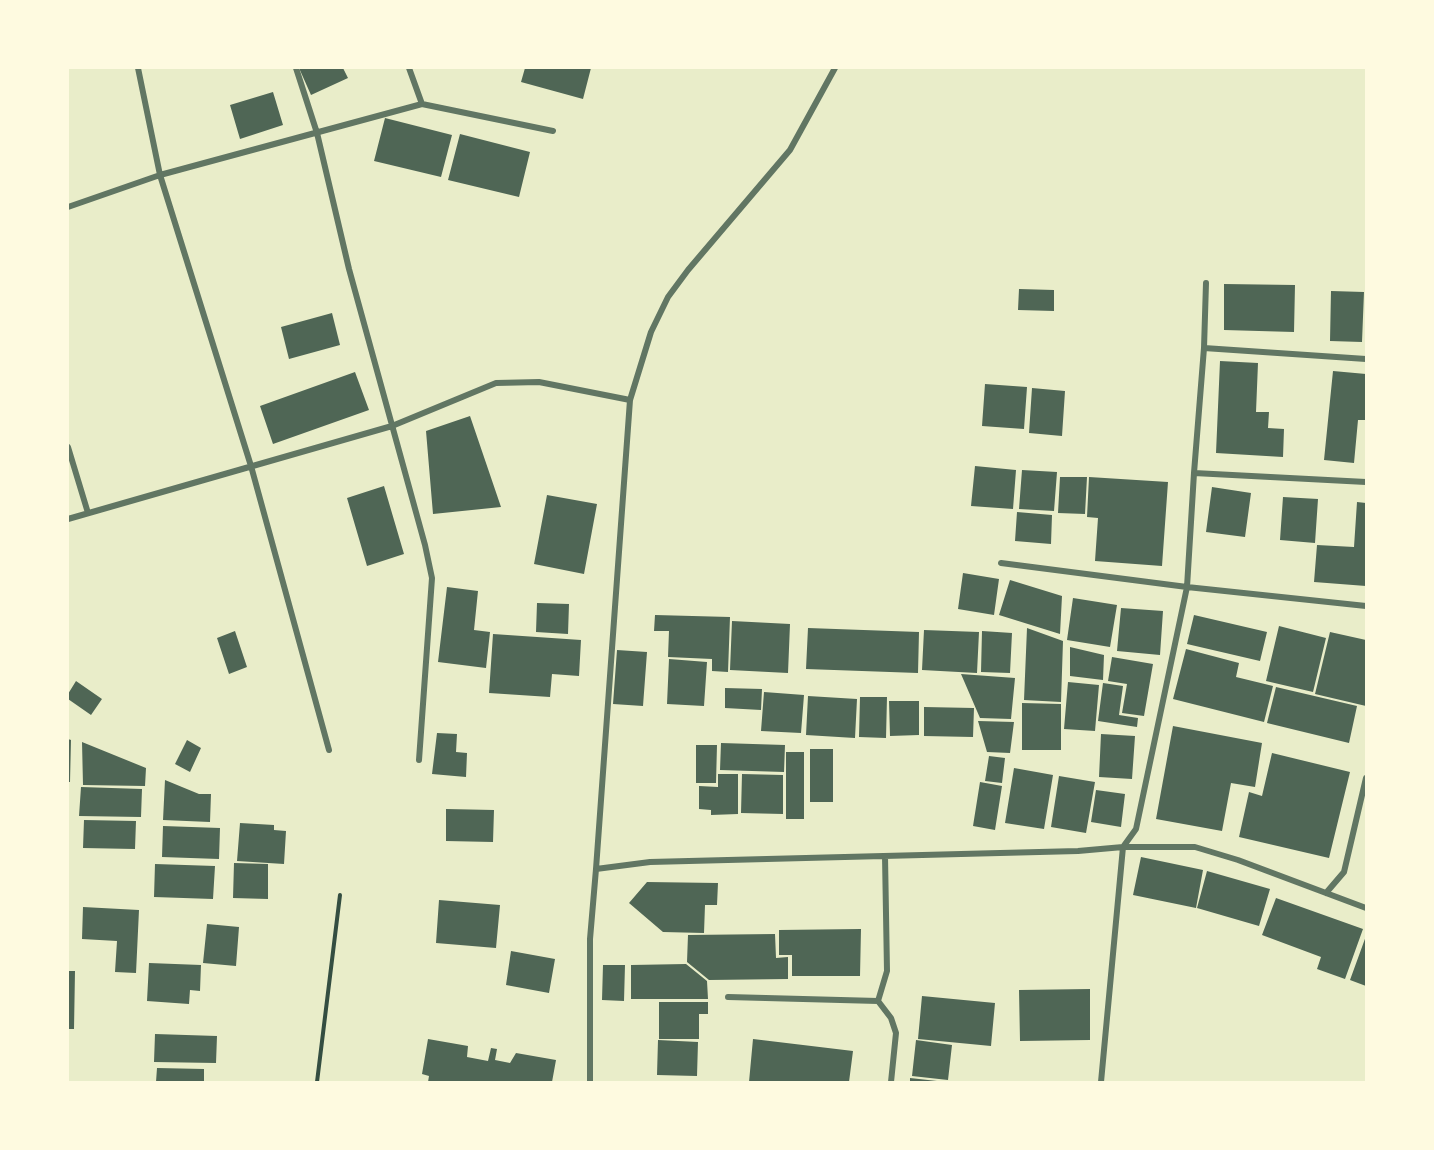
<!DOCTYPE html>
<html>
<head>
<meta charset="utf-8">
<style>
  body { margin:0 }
  #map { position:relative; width:1434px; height:1150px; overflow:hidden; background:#e9edc9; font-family:"Golos Text",sans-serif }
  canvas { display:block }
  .frame { position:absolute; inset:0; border:69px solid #fefae0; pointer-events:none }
</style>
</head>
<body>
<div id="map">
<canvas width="1434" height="1150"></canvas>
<div class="frame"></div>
</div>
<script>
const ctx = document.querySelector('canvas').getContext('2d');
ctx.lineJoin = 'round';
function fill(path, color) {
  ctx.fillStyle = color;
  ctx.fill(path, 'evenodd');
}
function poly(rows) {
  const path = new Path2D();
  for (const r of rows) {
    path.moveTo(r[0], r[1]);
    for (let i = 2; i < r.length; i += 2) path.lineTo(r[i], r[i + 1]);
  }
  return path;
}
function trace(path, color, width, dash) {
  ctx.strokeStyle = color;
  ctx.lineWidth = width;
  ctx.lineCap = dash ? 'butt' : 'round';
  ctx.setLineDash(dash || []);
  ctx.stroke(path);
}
const building = poly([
  [299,68,343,68,348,78,311,95],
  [525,68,591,68,583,99,521,82],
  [273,92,283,125,240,139,230,105],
  [385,118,452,135,441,177,374,161],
  [460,134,530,152,519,197,448,180],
  [1224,284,1295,285,1294,332,1224,330],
  [1019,289,1054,290,1054,311,1018,310],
  [1331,291,1364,292,1362,342,1330,341],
  [332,313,340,345,289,359,281,327],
  [1220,361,1258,363,1256,412,1269,412,1268,428,1284,429,1283,457,1216,453],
  [1333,371,1366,374,1366,420,1358,420,1354,463,1324,460],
  [355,372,369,410,273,444,260,406],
  [985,384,1027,387,1024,429,982,426],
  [1032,388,1065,391,1062,436,1029,433],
  [470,416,501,507,433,514,426,431],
  [975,466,1016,470,1013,509,971,506],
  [1022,470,1057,472,1054,511,1019,509],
  [1060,477,1087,477,1085,514,1058,513],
  [1089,477,1168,482,1162,566,1095,561,1098,518,1087,517],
  [384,486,404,554,367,566,347,498],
  [1212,487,1251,493,1245,537,1206,532],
  [547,495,597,504,584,574,534,564],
  [1283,497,1318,499,1315,543,1280,540],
  [1357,502,1366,503,1366,586,1314,582,1317,545,1354,547],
  [1017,512,1052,515,1051,544,1015,541],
  [963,573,999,579,994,615,958,609],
  [1010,580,1062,596,1060,634,999,615],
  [447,587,478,591,474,630,490,632,486,668,438,662],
  [1073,598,1117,605,1110,647,1067,640],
  [537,603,569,604,568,634,536,632],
  [1121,608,1163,611,1160,655,1117,651],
  [655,615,730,617,728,672,712,671,712,659,668,657,669,631,654,631],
  [1194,615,1267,632,1260,661,1187,644],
  [732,621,790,624,788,673,730,670],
  [1279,626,1326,638,1313,692,1266,681],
  [808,628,919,632,918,673,806,669],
  [1027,628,1063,641,1061,702,1024,700],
  [924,630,979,632,977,673,922,670],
  [235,631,247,667,229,674,217,638],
  [982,631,1012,633,1010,673,981,672],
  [1330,632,1366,640,1366,706,1315,694],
  [493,634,581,640,579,676,552,674,550,697,489,693],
  [1070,647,1104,655,1103,680,1070,676],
  [1186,649,1239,663,1236,677,1273,686,1264,722,1173,699],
  [617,650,647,652,643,706,613,704],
  [1112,657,1153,664,1144,716,1122,713,1127,684,1108,681],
  [669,659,707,662,704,706,667,704],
  [961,674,1015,678,1011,719,980,718],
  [76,681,102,699,91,715,68,699,68,694],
  [1068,682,1099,685,1095,731,1064,729],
  [1103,683,1123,686,1119,715,1138,718,1137,727,1098,721],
  [1276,687,1357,706,1349,743,1267,723],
  [725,688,762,689,761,710,725,708],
  [764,692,804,695,801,733,761,731],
  [808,696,857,699,855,738,806,735],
  [860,697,887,697,886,738,859,737],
  [889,701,919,701,919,735,890,736],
  [1022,703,1061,704,1061,750,1022,750],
  [924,707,974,708,973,737,924,736],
  [978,721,1014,722,1010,753,987,752],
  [1173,726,1262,743,1255,787,1231,783,1222,831,1156,819],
  [437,733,457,734,456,752,467,753,466,777,432,774],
  [1101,734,1135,736,1132,779,1099,777],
  [68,739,71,740,70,782,68,782],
  [187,740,201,748,190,772,175,764],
  [82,742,146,768,145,786,83,785],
  [721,743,785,745,784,772,720,770],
  [696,745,717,745,716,783,696,783],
  [810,749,833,749,833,802,810,802],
  [786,752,804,752,804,819,786,819],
  [1272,753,1350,772,1329,858,1239,837,1249,792,1262,796],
  [989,756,1005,758,1002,783,985,781],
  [1014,768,1053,775,1044,829,1005,823],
  [718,774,738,774,738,814,711,815,711,810,699,809,699,786,718,787],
  [742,774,783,775,783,814,741,813],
  [1059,776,1095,782,1086,833,1051,827],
  [165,780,199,794,211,794,210,822,163,820],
  [980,782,1002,786,995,830,973,826],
  [81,787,142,789,141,817,79,816],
  [1096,790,1125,794,1121,827,1091,822],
  [446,809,494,810,493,842,446,841],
  [84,820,136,821,135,849,83,848],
  [240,823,274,825,274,830,286,831,284,864,237,861],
  [163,826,220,828,219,859,162,857],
  [1141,857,1203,870,1196,908,1133,895],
  [234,863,268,864,268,899,233,898],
  [155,864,215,866,213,899,154,897],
  [1207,871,1270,889,1259,926,1197,908],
  [647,882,718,883,717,905,705,905,704,933,663,932,629,903],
  [1276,898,1363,929,1345,979,1317,969,1321,957,1262,935],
  [439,900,500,905,496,948,436,943],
  [83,907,139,910,136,973,115,972,117,941,82,939],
  [207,924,239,927,236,966,203,963],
  [861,929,860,976,792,976,792,955,779,955,779,930],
  [775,934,776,958,788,957,788,979,709,980,687,962,688,935],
  [1366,936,1366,986,1350,980],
  [511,951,555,959,549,993,506,985],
  [149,963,201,965,200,991,190,990,189,1004,147,1001],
  [686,964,707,981,708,999,631,999,631,965],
  [603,965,625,965,624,1001,602,1000],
  [68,971,75,971,74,1029,68,1029],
  [1090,989,1090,1040,1020,1041,1019,990],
  [922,996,995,1003,991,1046,918,1039],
  [659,1002,708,1002,708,1014,699,1014,699,1039,659,1039],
  [155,1034,217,1036,216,1063,154,1062],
  [428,1039,468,1046,467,1057,488,1061,491,1048,497,1049,495,1060,510,1063,516,1053,556,1060,552,1082,428,1082,429,1076,422,1074],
  [753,1039,853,1051,849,1082,749,1082],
  [658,1040,698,1042,697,1076,657,1075],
  [916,1040,952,1045,948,1080,912,1076],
  [157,1068,204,1069,204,1082,156,1082],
  [910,1078,937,1081,937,1082,910,1082]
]);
const path = poly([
  [317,1082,340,895]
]);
const minor = poly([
  [138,68,160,175,251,466,329,750],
  [296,68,317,133,349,269,425,545,432,578,419,760],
  [409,68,422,104],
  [68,207,160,175,422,104,553,131],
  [1204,348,1366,359],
  [68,447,88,513],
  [1194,473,1366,482],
  [68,519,392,426,496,383,539,382,630,400],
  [1001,563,1187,587,1366,606],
  [596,869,630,400,651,332,668,297,688,270,790,150,835,68],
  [1326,893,1344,872,1366,778],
  [728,997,878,1001,891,1018,896,1033,891,1082],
  [878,1001,887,971,885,856],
  [590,1082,590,939,596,869,650,862,1078,851,1123,847,1195,847,1238,860,1366,908],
  [1101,1082,1123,847,1136,829,1187,587,1194,473,1204,348,1206,283]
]);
fill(building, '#4f6655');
trace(path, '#344e41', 4);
trace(minor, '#617663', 6);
</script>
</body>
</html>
